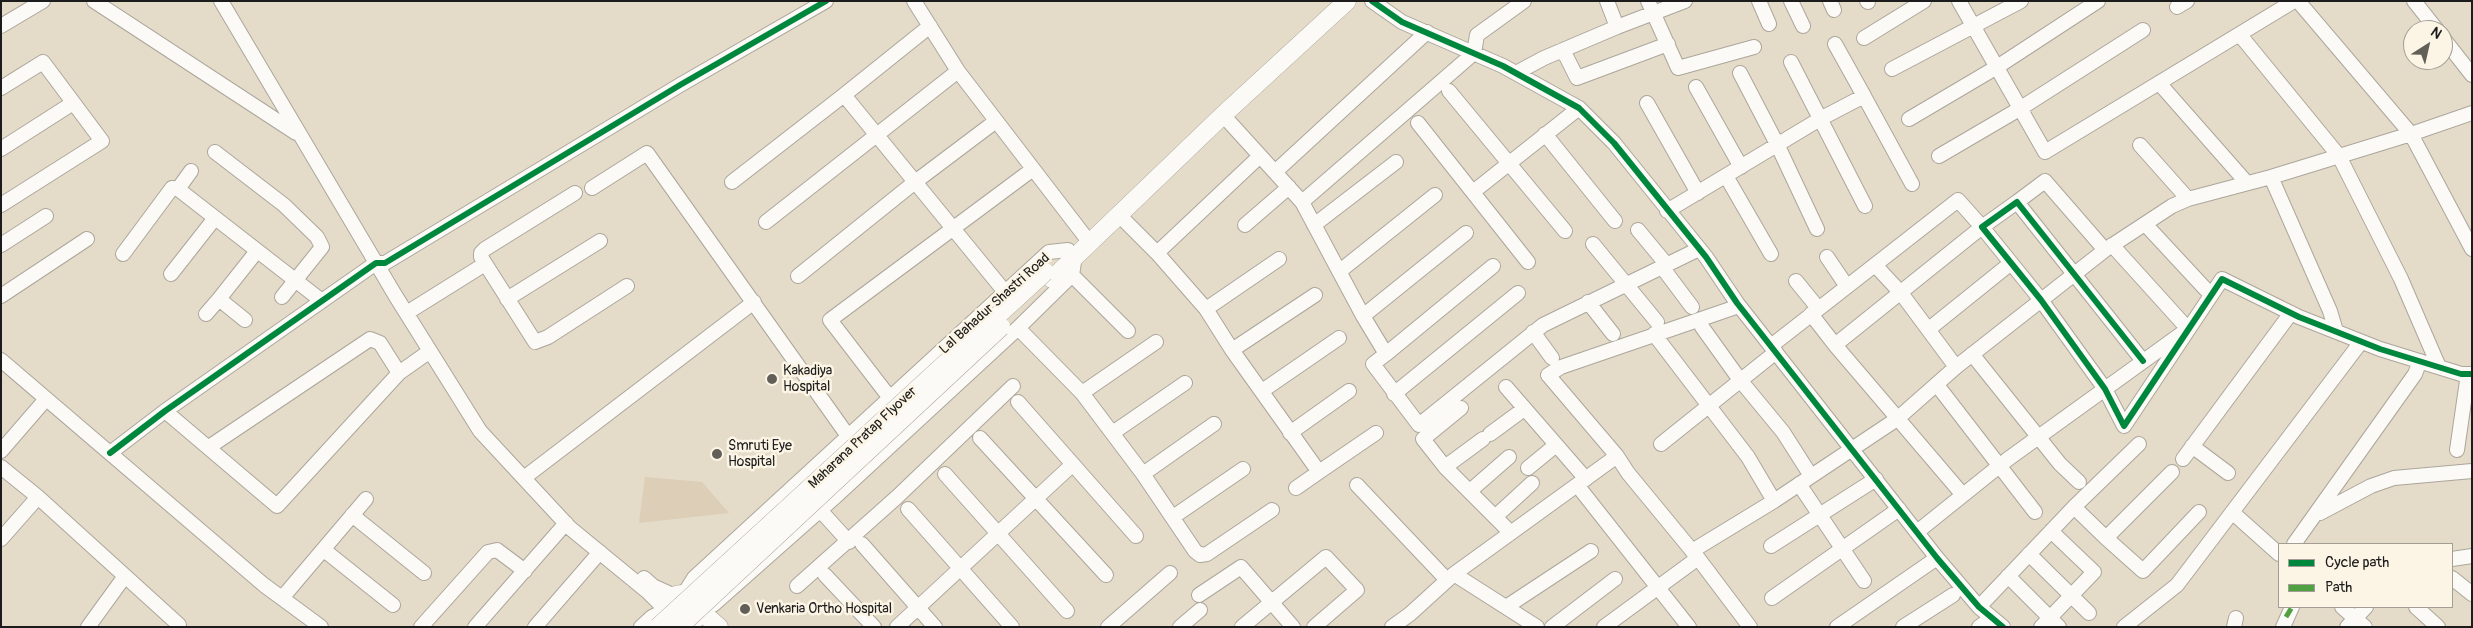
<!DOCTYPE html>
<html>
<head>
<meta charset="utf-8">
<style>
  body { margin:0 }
  #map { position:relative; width:2473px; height:628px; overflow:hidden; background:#e4dbc9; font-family:Pangolin,sans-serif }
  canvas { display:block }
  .frame { position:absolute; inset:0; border:2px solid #1c1c1c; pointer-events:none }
  .legend { position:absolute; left:2278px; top:543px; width:175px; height:65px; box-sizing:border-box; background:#fcf5e5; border:1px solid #a29e95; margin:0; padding:6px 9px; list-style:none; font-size:15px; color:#1c1c1c }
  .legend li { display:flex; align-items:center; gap:10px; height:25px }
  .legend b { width:25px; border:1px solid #a29e95 }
  .north { position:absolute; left:2403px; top:20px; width:50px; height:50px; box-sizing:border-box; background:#fcf5e5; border:1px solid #a29e95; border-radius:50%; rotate:35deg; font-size:14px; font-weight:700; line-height:20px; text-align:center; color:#1c1c1c }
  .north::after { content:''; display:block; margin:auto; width:18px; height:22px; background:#625f59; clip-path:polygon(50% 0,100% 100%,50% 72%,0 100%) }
</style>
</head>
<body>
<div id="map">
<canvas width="2473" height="628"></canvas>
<div class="frame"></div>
<ul class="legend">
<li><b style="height:6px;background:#00873e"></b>Cycle path</li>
<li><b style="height:6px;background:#4fa141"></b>Path</li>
</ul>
<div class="north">N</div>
</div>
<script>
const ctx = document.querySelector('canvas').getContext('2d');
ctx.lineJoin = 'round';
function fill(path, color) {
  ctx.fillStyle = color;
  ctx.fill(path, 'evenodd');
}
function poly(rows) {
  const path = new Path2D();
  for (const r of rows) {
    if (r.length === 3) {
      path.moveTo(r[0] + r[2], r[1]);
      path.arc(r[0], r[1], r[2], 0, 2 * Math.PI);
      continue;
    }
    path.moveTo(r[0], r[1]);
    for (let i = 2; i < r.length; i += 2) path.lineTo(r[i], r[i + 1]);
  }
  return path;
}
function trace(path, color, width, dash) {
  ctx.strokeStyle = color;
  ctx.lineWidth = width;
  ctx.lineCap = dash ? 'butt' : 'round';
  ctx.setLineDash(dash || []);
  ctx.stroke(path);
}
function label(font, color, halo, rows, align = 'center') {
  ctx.font = font + ' Pangolin,sans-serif';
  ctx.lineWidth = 5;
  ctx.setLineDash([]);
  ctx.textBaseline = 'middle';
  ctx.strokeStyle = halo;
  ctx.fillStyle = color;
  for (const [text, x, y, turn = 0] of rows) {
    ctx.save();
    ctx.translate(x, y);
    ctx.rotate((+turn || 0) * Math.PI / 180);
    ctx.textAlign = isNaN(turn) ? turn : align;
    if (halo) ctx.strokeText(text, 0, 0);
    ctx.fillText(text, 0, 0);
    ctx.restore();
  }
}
const built = poly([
  [645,477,702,482,729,513,639,523]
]);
const minor = poly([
  [94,1,296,133],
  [221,1,395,295,480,431,570,528,648,592,666,610,652,617,641,627],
  [914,1,958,71,1090,243],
  [1372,1,1402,22,1503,66,1579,108,1614,143,1706,257,1737,303,1937,558,1979,607,2003,627],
  [1607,1,1617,27],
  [1648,1,1678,68,1754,47],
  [1759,1,1769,24],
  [1791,1,1803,26],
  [1830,1,1834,10],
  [1867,1,1868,2],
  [1959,1,2045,152,2294,1],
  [2298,1,2411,134,2472,249],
  [2414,1,2437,30],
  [2177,7,2187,1],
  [1,26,43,1],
  [2240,35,2339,156,2401,279,2439,367],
  [1864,38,1924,1],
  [2443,38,2472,75],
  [1563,50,1577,78,1668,44],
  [1791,62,1865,206],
  [1892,69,2021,1],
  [1516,73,1544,58,1617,27,1685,1],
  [1740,73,1777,144,1817,229],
  [2159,83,2247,183],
  [1696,87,1741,167],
  [1,88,43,62,102,141,1,205],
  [1449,91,1565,231],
  [844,95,930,26],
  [1864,96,1912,184],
  [1647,103,1698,193],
  [1223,115,1302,202,1363,316,1386,354,1373,364,1419,425,1543,325,1699,249],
  [1909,119,1997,67,2098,1],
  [1418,123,1528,262],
  [1545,134,1615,221],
  [2140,145,2188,199],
  [1,149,73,103],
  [215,152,284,205,317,237,322,247,282,297],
  [1939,156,2021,108,2143,30],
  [1275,172,1427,32],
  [1726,176,1771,254],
  [732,182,844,95,1005,292],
  [592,188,647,153,848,436],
  [178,189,322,301],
  [1473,192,1579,108],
  [575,193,485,249,481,253,481,257,535,342,548,337,627,286],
  [1302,202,1474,53,1477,35,1524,1],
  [2017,202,2045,181,2105,250],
  [1667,211,1820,119,1864,96,1835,44],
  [1118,214,1157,253,1206,309,1232,350,1319,472,1296,488],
  [766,222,958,71],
  [2145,224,2211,295],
  [1245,225,1289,187],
  [1314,225,1396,162],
  [1638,230,1667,265],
  [1593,244,1657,322],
  [1,245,46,216],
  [1157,253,1260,156],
  [123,254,172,188,178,189,191,171],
  [1827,257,1846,285],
  [1875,265,1901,293,1956,367],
  [1662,267,1692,307],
  [1340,271,1435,195],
  [171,274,215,218],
  [1072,275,1128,331],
  [798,276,915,182,996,121],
  [1796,281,1818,308],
  [1,296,87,239],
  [507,299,600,241],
  [1588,302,1613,334],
  [1739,306,1561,367,1548,375,1617,456,1628,473,1698,558,1750,627],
  [413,309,485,264],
  [1206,309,1279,259],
  [206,314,219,299],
  [1811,314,1835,345],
  [1363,316,1466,233],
  [245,320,219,299,257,251],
  [1702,327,1740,380,1783,432,1811,476],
  [1018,328,1082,393,1143,474,1195,551,1200,555,1207,554,1272,510],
  [1929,329,2011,263],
  [2336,331,2330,311,2271,177,2411,134,2472,113],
  [1533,332,1552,358],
  [1654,334,1748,457,1774,501,1692,551],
  [1771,346,1958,200,1982,227,1835,345,1963,495],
  [1232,350,1315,295],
  [1386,354,1493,266],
  [1972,354,2060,464,2079,482],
  [1,360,264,585,321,627],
  [2143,361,2017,202,1982,227,2041,300,2105,389,2124,426,2222,279,2299,317,2380,349,2461,374,2472,374],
  [1937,385,2035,512],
  [1506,387,1586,479],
  [1262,391,1339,338],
  [1082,393,1156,342],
  [1394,394,1518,293],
  [890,398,830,320,1033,169],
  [1018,402,1136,536],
  [1461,408,1423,439,1445,467,1511,533],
  [165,411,277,506,399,373,430,351],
  [1114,432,1185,383],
  [1290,433,1349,391],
  [1490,434,1524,409],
  [980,438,1106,575],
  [1661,444,1776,352],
  [2192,446,2228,473],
  [209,447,370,339,380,343,399,373],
  [2457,450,2468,374],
  [1,451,46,399],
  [110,453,165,411,376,263,385,263,680,85,826,1],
  [2183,459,2291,313],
  [1,467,38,497,1,539],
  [1445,467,1483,439],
  [1528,468,1556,445],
  [1319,472,1376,433],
  [529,474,754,302],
  [945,474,1067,611],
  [1143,474,1214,424],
  [1799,484,1864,581],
  [1357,485,1447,580],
  [1577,485,1689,627],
  [1470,491,1509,457],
  [38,497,179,625,177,627],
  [1774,501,1897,419,1956,367,2105,250,2172,206,2188,199,2271,177],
  [2074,507,2106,538,2172,472],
  [908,509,1012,627],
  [820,510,849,542],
  [2232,512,2279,554],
  [2320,513,2371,486,2394,478,2472,471],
  [352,515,424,573],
  [1173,517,1243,469],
  [1495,517,1532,483],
  [1917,532,2008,459,2188,329,2112,245],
  [2106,538,2143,571,2199,512],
  [862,544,935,627],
  [2294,544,2415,374,2420,361],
  [1771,546,1876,479],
  [324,550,393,605],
  [2029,554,2089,613],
  [2452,559,2472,556],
  [1454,574,1537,627],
  [825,575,874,627],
  [2008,576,2059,627],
  [644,578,653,586,675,596],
  [2452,578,2472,594],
  [797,586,897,497,1013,386],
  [684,594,694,578,1049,252,1068,250],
  [1199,595,1241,567,1293,627],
  [282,598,366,499],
  [1772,598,1899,509],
  [713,605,835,497,1018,328,1072,275,1075,256],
  [1506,607,1591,551],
  [1979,607,2074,507,2139,444],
  [2342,607,2365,627],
  [2416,607,2438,627],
  [88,627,125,576],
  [421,627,488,552,497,550,525,571],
  [475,627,566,523],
  [535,627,600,552],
  [897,627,1072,465],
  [1108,627,1170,573],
  [1180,627,1200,610],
  [1242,627,1326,557,1357,590,1314,627],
  [1392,627,1410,614,1454,574,1617,456],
  [1552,627,1615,579],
  [1604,627,1698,558],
  [1837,627,1937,558],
  [1903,627,1953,595],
  [1979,627,1986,622],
  [2041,627,2094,572,2051,531],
  [2124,627,2177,585,2361,342],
  [2234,627,2236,618],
  [2283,627,2292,607],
  [2347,627,2366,607]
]);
const major = poly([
  [1052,279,1223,115,1347,1],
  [682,610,16],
  [698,609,719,627]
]);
const majorBridge = poly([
  [658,627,1045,272],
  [679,627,1001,327]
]);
const quiet = poly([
  [2286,617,2292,607]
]);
const cycleway = poly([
  [1372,1,1402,22,1503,66,1579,108,1614,143,1706,257,1737,303,1937,558,1979,607,2003,627],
  [2143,361,2017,202,1982,227,2041,300,2105,389,2124,426,2222,279,2299,317,2380,349,2461,374,2472,374],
  [110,453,165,411,376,263,385,263,680,85,826,1]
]);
const markers = [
  [772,379,6,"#625f59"],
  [717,454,6,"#625f59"],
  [745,609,6,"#625f59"]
];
const streetNames = [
  ["Lal Bahadur Shastri Road",995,304,-42],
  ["Maharana Pratap Flyover",863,438,-43]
];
const poiNames = [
  ["Kakadiya",783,371],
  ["Hospital",783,387],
  ["Smruti Eye",728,446],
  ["Hospital",728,462],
  ["Venkaria Ortho Hospital",756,609]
];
fill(built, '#dcceb7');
trace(minor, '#aca69b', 16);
trace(major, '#aca69b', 19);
trace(minor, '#fbfaf7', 14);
trace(major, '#fbfaf7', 18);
trace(majorBridge, '#aca69b', 19, []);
trace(majorBridge, '#fbfaf7', 18);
trace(quiet, '#4fa141', 5, [10, 5]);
trace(cycleway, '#00873e', 6);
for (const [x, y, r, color] of markers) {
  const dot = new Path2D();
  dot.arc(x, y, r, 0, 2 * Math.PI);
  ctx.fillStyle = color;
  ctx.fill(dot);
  trace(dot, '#fcf5e5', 2);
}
label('14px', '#1c1c1c', '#fcf5e5', streetNames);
label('14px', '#1c1c1c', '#fcf5e5', poiNames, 'left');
</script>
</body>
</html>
